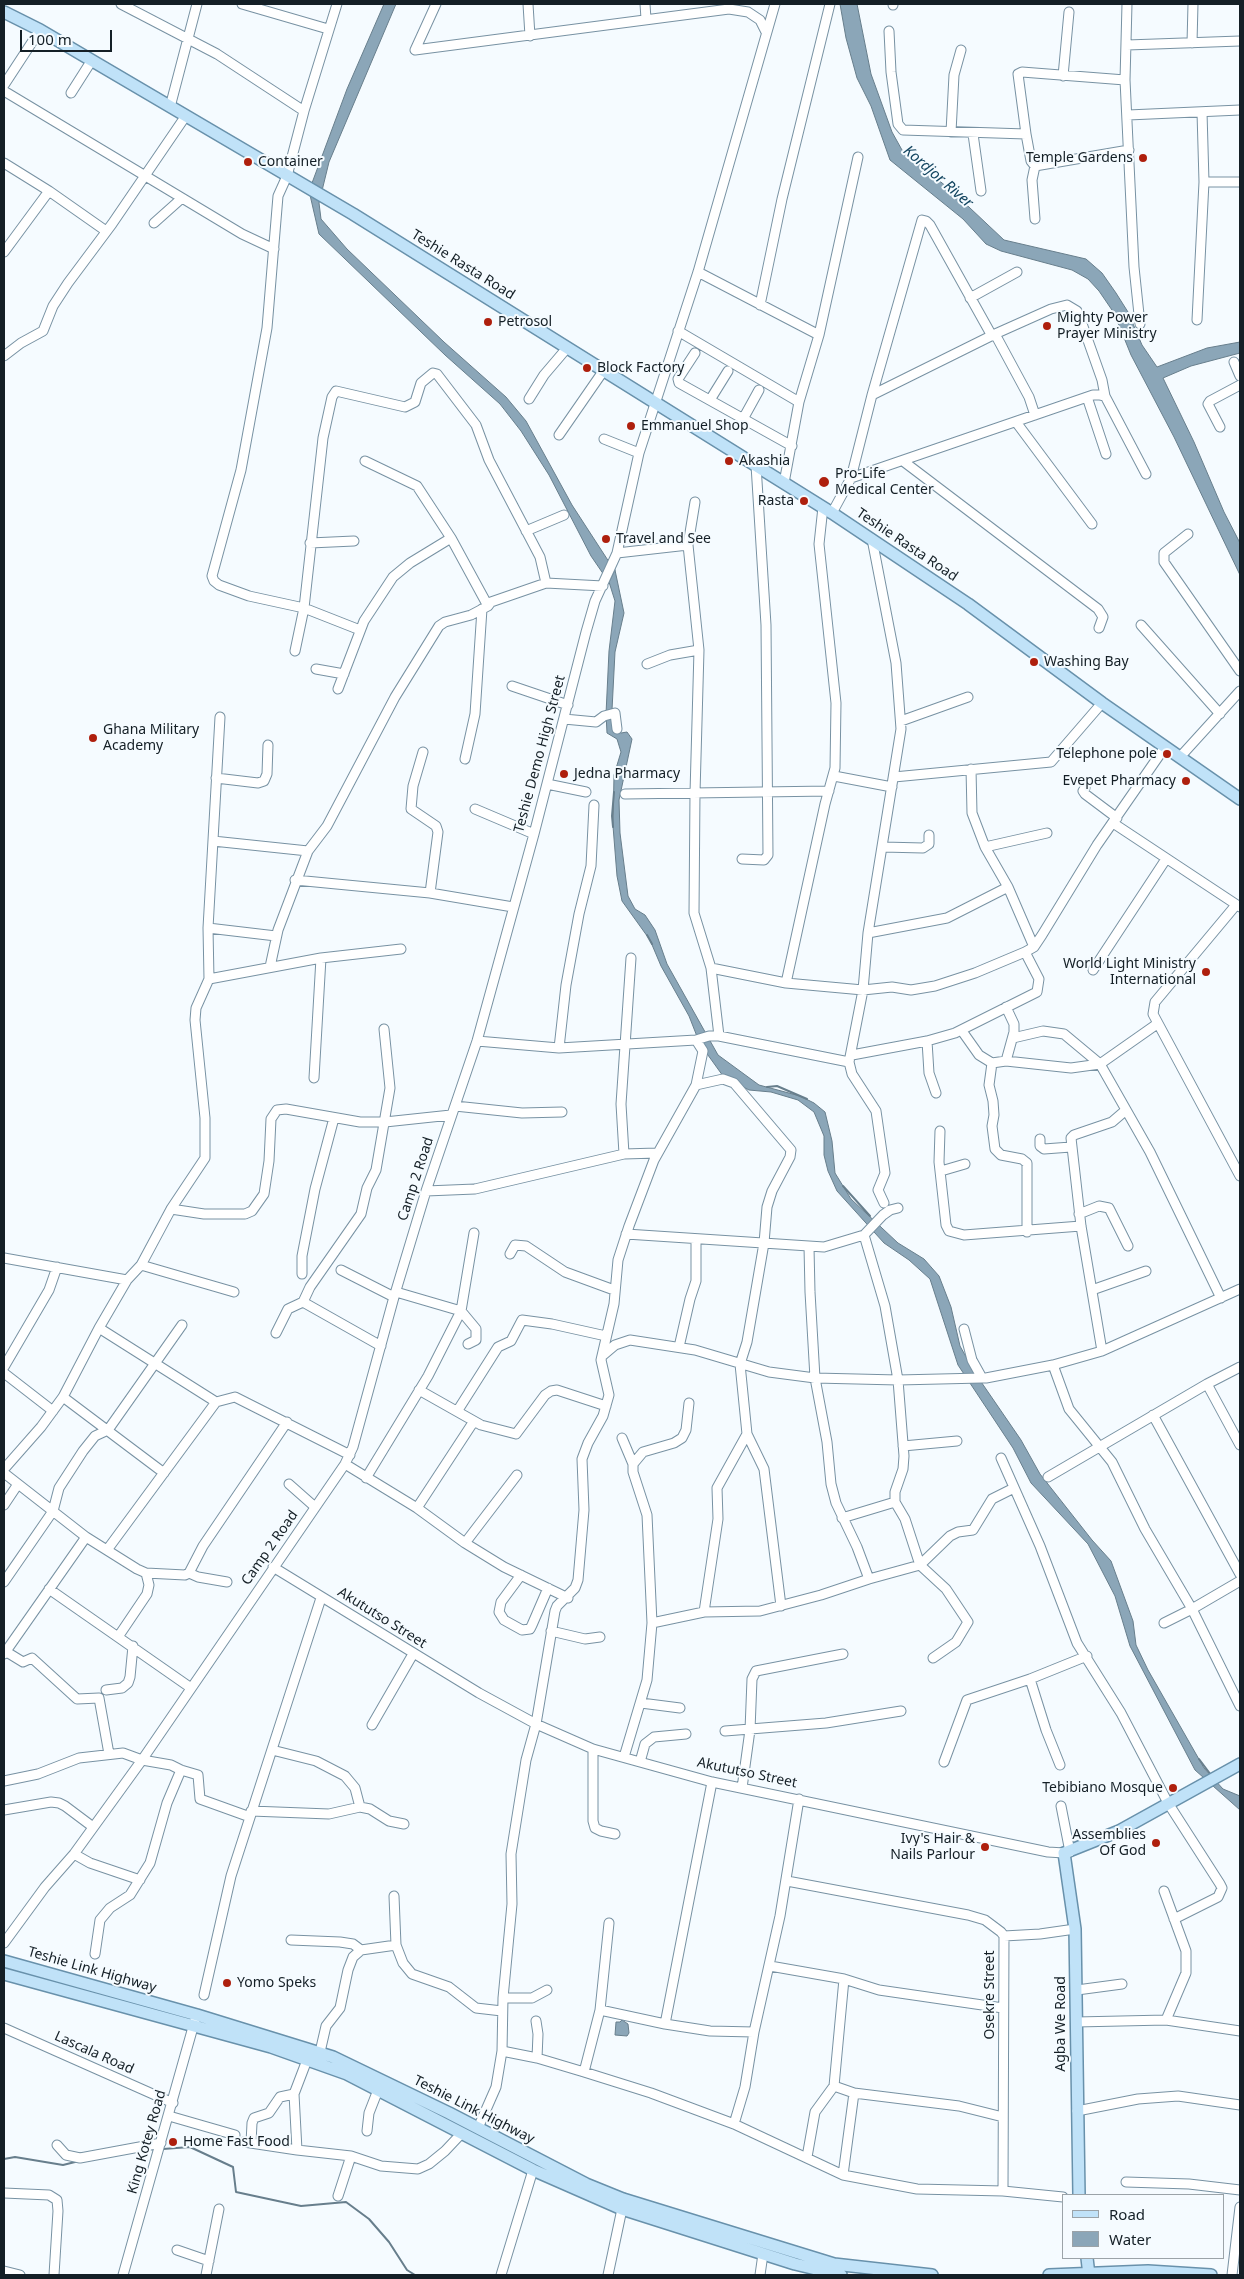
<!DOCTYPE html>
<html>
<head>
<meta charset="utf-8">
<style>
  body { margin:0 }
  #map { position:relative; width:1244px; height:2279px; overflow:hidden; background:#f5fbff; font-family:"Noto Sans",sans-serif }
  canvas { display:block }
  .frame { position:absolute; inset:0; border:5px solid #141f26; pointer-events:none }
  .legend { position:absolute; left:1062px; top:2194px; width:162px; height:65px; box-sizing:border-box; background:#f5fbff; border:1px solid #9ba3a8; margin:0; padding:6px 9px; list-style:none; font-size:15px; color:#141f26 }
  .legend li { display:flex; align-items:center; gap:10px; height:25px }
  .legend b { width:25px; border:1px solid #9ba3a8 }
  .scale { position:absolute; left:20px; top:30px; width:92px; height:22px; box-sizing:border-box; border:2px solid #141f26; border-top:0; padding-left:6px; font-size:15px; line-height:18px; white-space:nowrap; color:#141f26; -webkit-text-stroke:4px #f5fbff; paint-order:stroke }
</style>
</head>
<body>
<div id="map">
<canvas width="1244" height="2279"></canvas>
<div class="frame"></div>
<ul class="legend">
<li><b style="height:6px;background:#c0e2f8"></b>Road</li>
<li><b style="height:14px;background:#8ba6b8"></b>Water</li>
</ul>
<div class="scale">100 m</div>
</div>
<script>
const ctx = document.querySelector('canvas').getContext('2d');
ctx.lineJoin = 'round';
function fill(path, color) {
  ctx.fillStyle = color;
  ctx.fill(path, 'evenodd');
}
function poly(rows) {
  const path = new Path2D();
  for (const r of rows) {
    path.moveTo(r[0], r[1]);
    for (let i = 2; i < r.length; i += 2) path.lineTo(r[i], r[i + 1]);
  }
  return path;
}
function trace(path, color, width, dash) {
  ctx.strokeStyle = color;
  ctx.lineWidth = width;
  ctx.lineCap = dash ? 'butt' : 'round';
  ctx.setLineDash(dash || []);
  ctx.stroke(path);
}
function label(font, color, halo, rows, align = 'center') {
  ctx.font = font + ' "Noto Sans",sans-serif';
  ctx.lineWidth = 4;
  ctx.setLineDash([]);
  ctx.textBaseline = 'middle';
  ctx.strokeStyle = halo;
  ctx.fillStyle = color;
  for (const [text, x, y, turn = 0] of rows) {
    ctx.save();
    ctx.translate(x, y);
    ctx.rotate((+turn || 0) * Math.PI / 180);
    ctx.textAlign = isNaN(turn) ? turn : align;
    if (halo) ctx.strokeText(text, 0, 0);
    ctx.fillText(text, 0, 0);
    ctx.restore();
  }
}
const water = poly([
  [384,4,396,4,329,162,319,203,321,219,347,249,444,342,506,397,526,421,572,505,611,565,604,575,591,556,549,475,521,431,500,404,445,355,319,234,310,195,312,183,347,89,384,4],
  [840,4,857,4,871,74,892,132,902,150,953,192,1004,240,1086,259,1102,273,1116,293,1128,312,1142,345,1157,367,1207,348,1240,342,1240,353,1191,366,1163,378,1194,442,1224,512,1240,543,1240,575,1174,437,1131,355,1114,313,1099,291,1088,279,1072,270,1001,251,986,244,963,219,890,160,871,106,857,78,846,38,840,4],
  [615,570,624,613,615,652,612,710,614,727,621,733,627,732,632,739,619,800,620,833,628,896,635,909,645,915,655,930,667,964,718,1055,759,1085,800,1096,814,1103,825,1112,832,1141,835,1173,851,1199,898,1243,924,1259,939,1276,951,1307,960,1346,975,1373,1021,1440,1040,1474,1092,1540,1111,1561,1133,1621,1136,1645,1148,1670,1204,1768,1223,1789,1240,1796,1240,1810,1195,1770,1130,1646,1115,1596,1088,1544,1031,1483,1013,1448,958,1365,930,1279,909,1260,884,1243,837,1191,828,1171,824,1155,824,1136,814,1112,798,1100,771,1092,749,1090,723,1076,700,1044,689,1016,661,966,650,940,622,901,617,876,613,826,614,775,621,752,617,739,607,733,606,714,609,651,615,601,609,582,615,570],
  [622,2020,628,2024,629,2033,627,2036,615,2035,616,2022,620,2022,622,2020]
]);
const stream = poly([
  [613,827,612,816,614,792],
  [647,935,652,944],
  [767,1087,777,1086,807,1099],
  [843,1186,870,1216],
  [1199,1759,1211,1775],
  [163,2149,190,2147,233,2167,236,2192,301,2206,346,2202,369,2219,389,2242,407,2270,415,2275],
  [4,2159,15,2157,63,2165,79,2161]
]);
const minor = poly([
  [121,4,217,54,304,111],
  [242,4,328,29],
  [337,4,304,111,287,176,278,196,267,328,241,470,212,576,214,581,219,585,249,596,304,608,360,630],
  [528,4,530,36],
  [645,4,646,19],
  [1127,4,1125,80,1134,267,1140,324],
  [893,5,893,4],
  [889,31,891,72,898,124,903,130,1026,134],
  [1192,43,1193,4],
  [1127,45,1240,41],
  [415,50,729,9,748,12,760,20,766,32],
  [415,50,436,4],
  [1063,76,1069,12],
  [1125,80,1022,72,1018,74,1026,134,1031,161,1035,166,1129,150],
  [4,85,40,30],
  [4,91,242,234,274,249],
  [71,93,92,60],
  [170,107,197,4],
  [1128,115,1240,110],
  [951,132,954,75,961,50],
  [973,134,981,191],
  [4,163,49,191,106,231],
  [1204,182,1240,182],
  [1035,219,1032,180,1035,166],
  [154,223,182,198],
  [4,252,49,191],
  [698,272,819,335],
  [970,298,1017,272],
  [760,305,782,199,830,4],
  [1197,320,1204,182,1202,112],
  [678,331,799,402],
  [995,334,1029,397,1035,415],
  [695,353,678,379,679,383,792,446],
  [4,356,21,343,43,331,53,306,68,283,112,224,185,117],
  [1234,362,1240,376],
  [872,395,995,334,1051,309,1067,305,1077,311,1080,318,1102,380,1105,396],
  [1087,397,1106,454],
  [529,399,544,375,567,348],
  [710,400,728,371],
  [743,419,759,390],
  [1016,422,1092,524],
  [1220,427,1208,404,1210,401,1240,385],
  [559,435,604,370],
  [604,439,639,453],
  [365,461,417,486,451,538,488,606],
  [903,461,1098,609,1103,617,1099,628],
  [851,478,1093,395,1100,395,1105,396,1146,474],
  [784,483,799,402,819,335,858,157],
  [695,502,688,545,699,650,695,793,694,913,711,968,719,1036,849,1062],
  [832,513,851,478,872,395,922,220,926,221,930,225,992,336],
  [526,531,564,515],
  [1188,534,1164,553,1164,562,1240,671],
  [872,539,896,663,901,729,868,933,863,990,849,1062,852,1074,876,1111,885,1173,878,1190,884,1203],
  [310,543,354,541],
  [617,553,688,545],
  [1141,625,1220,714],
  [295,651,304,608,323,438,332,397,336,391,405,407,415,402,421,383,433,373,437,374,476,425,489,460,540,557,546,583],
  [647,664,670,655,699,650],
  [316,669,344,674],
  [512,686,568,705],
  [338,689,364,621,393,577,410,563,451,538],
  [564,719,596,722,604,716,615,713,617,729],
  [901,721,968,697],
  [423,752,413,786,411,809,436,826,438,832,430,893],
  [1180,757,1240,691],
  [465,759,475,714,482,609],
  [971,769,972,813,985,847],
  [834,776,892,787],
  [894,777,1051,762,1102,703],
  [216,778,258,783,264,781,267,774,268,745],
  [547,784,586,792],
  [1085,788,1083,791,1085,794,1117,818],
  [625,794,829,791],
  [475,809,534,834],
  [1113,823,1240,907],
  [213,841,308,851],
  [883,847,923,848,929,844,929,835],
  [742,859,764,860,768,855,766,625,756,465],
  [295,880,430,893,513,907],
  [1008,887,1034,947],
  [1236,905,1155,1002,1153,1014,1240,1176],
  [208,928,276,936],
  [868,933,947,918,1008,887,985,847,1047,833],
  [270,967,278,930,308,851,327,826,395,697,439,626,445,622,471,615,488,606,491,602,546,583,603,586],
  [711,968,786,983,863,990,892,987,911,990,935,986,975,973,1025,952],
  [1093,970,1166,859],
  [209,979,321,958,401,949],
  [786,983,825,804,835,768,836,703,819,544,823,507],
  [1006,1007,1014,1024,1014,1032,1006,1061],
  [962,1031,979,1055,992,1063,989,1085,993,1101,994,1115,992,1126,995,1149,1001,1155,1022,1159,1027,1163,1027,1232],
  [1013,1038,1043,1031,1064,1034,1100,1064,1150,1152,1221,1298],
  [477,1041,559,1048,696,1040,709,1036,719,1036],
  [927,1041,929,1073,936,1093],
  [559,1048,566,985,579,914,591,866,594,805],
  [852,1055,927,1041,955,1033,1037,992,1039,979,1025,952,1034,947,1042,935,1097,845,1165,747],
  [992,1063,1006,1061,1071,1068,1100,1064,1157,1024],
  [314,1078,321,958],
  [696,1085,723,1079,734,1083,791,1150,790,1157,772,1191,767,1207,764,1243,747,1342,740,1364,747,1434],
  [455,1106,522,1113,562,1112],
  [940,1131,939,1162,946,1225,949,1231,964,1235,1081,1226],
  [1040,1139,1040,1146,1044,1149,1071,1147],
  [624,1154,621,1104,631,958],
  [941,1171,965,1164],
  [426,1191,475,1189,624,1154,657,1153],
  [171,1209,204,1214,245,1214,252,1211,264,1194,269,1161,271,1119,277,1110,286,1109,360,1122,385,1122,451,1115],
  [1079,1214,1099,1206,1109,1208,1128,1246],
  [626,1234,824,1247,864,1235,883,1215,890,1210,898,1208],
  [864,1235,885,1306,898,1380,904,1456,903,1469,895,1492,895,1502,905,1519,920,1565,946,1589,968,1622,956,1642,933,1658],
  [510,1254,515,1245,526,1246,565,1272,614,1290],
  [4,1258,127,1280],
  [141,1265,234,1292],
  [341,1270,394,1297],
  [302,1274,302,1256,315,1189,334,1118],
  [1092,1290,1146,1271],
  [396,1292,461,1311,476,1329,476,1340,468,1344],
  [303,1302,381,1346],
  [99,1328,216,1402],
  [964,1329,972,1360,982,1378,986,1378,1053,1365,1102,1351,1240,1289],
  [276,1333,288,1309,303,1302,310,1287,361,1214,367,1188,376,1170,390,1088,384,1029],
  [679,1347,690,1299,696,1281,696,1239],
  [1102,1351,1081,1226,1071,1138,1074,1135,1112,1122,1126,1110],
  [602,1356,615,1345,630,1340,695,1350,769,1372,815,1378,898,1380,982,1378],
  [1053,1365,1069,1409,1112,1462,1145,1529,1192,1609,1240,1706],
  [4,1367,49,1290,57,1267],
  [4,1373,53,1411],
  [1207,1384,1240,1445],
  [419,1390,481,1425,516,1434,545,1395,551,1391,557,1390,606,1406],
  [63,1397,164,1473],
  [458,1410,498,1347,511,1341,522,1320,552,1324,606,1336],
  [1153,1415,1240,1574],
  [622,1438,633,1464],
  [903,1446,957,1441],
  [1001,1458,1040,1546,1077,1643,1121,1713,1168,1803,1220,1884,1222,1888,1218,1897,1174,1919],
  [345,1464,417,1508,465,1543,504,1567,568,1598],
  [4,1469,41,1427,63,1397,99,1328,127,1280,141,1265,171,1209,205,1158,205,1118,195,1020,196,1008,209,979,208,928,220,717],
  [4,1473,86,1537,137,1569,146,1573,185,1575,189,1573,198,1577,227,1582],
  [1048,1477,1207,1384,1240,1367],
  [366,1478,428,1376,461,1311,474,1233],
  [289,1484,315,1507],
  [4,1505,18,1484],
  [417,1508,474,1421],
  [842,1518,895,1502],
  [465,1543,517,1475],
  [107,1550,216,1402,235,1397,350,1455],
  [273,1567,479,1693,536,1724,593,1749,712,1782,1048,1852,1064,1853],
  [189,1573,203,1546,287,1422],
  [521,1575,501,1602,499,1612,504,1620,522,1630,530,1629,532,1625,548,1588],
  [869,1579,920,1565,950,1536,958,1532,973,1530,992,1499,1014,1488],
  [4,1582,53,1511,59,1488,83,1451,95,1436,108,1430,182,1325],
  [49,1589,191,1688],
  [704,1612,718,1519,717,1488,747,1434,764,1469,781,1606],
  [652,1623,647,1515,633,1472,633,1464,643,1452,674,1443,682,1438,686,1430,689,1403],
  [1164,1623,1192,1609,1240,1581],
  [551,1631,585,1639,600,1637],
  [118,1637,147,1594,149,1585,146,1573],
  [5,1651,23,1662,32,1658,77,1699,99,1698,109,1754],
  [4,1654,86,1537],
  [1030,1679,1046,1730,1060,1765],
  [106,1690,122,1688,128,1683,130,1677,133,1646],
  [641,1703,680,1708],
  [372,1725,413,1654],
  [725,1731,826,1723,901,1711],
  [593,1749,593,1821,595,1828,601,1831,615,1834],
  [272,1750,316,1761,345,1776,355,1788,360,1807],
  [624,1757,647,1680,652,1623,704,1612,760,1611,821,1595,869,1579,857,1547,836,1503,831,1484,827,1442,815,1378,810,1292,809,1247],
  [640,1762,645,1744,654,1737,686,1734],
  [944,1762,967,1700,1030,1679,1087,1656],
  [4,1781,38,1774,79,1758,123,1753,142,1760,171,1765,181,1770,198,1775,200,1799,250,1817],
  [742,1788,750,1730,752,1679,756,1671,843,1654],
  [799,1799,780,1916,754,2032,745,2087,734,2124,843,2175,917,2189,1003,2191,1063,2197],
  [1061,1806,1070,1852],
  [4,1810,51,1802,59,1803,65,1806,93,1827],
  [251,1811,329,1814,360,1807,370,1809,389,1821,404,1824],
  [74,1854,90,1863,140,1880],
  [787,1881,968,1915,985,1920,1001,1932,1004,1936,1003,2191],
  [1164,1891,1186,1951,1186,1973,1166,2020],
  [394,1896,396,1945,403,1963,412,1974,449,1987,476,2008,502,2011],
  [1004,1936,1040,1934,1075,1929],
  [291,1940,340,1942,353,1944,361,1950],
  [4,1943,45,1887,74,1854,142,1760,345,1464,353,1447,394,1297,426,1191,477,1041,534,834,586,632,595,601,617,553,639,453,698,272,775,4],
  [95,1954,100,1920,110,1908,130,1895,150,1863,167,1803,181,1770],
  [770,1966,844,1979,879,1990,1003,2008],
  [844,1979,834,2086,854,2093,959,2106,1003,2117],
  [1077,1990,1122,1984],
  [204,1995,231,1876,321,1598],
  [503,1998,532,1998,547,1990],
  [600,2010,609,1923],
  [536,2021,538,2034,537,2058],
  [1076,2022,1166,2020,1240,2031],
  [665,2024,712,1782],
  [4,2028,173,2103],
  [502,2051,537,2058,584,2072,600,2010,665,2024,710,2031,754,2032],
  [320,2052,326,2026,340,2008,348,1970,353,1957,361,1950,396,1945],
  [584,2072,651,2093,734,2124],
  [1077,2111,1138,2099,1178,2096,1240,2105],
  [169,2116,235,2135],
  [478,2128,496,2087,502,2051,503,1998,512,1904,511,1854,526,1760,536,1724,555,1611,557,1606,575,1588,578,1580,584,1510,582,1459,588,1443,603,1416,609,1395,601,1360,614,1304,618,1260,629,1226,654,1160,696,1085,703,1051,696,1040],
  [367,2131,369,2113,378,2090],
  [244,2142,297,2150,351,2156,381,2166,418,2169,429,2164,445,2151,461,2134],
  [251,2143,252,2123,254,2118,269,2113,280,2097,294,2094],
  [57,2145,66,2155,80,2158,161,2143],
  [297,2150,294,2094,307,2060],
  [807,2157,815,2112,834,2086],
  [843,2175,854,2093],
  [1126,2182,1189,2184,1240,2190],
  [4,2193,49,2195,57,2200,58,2211,54,2275],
  [338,2196,351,2156],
  [177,2250,209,2261],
  [4,2271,20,2275],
  [123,2275,195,2020],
  [206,2275,219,2209],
  [501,2275,533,2170],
  [608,2275,622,2209],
  [760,2275,763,2254],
  [1232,2275,1240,2207]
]);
const major = poly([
  [4,12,40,30,353,214,832,513,968,604,1102,703,1240,799],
  [4,1961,197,2015,333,2057,449,2113,586,2184,623,2199,834,2264,932,2275],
  [4,1974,271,2047,347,2074,533,2170,622,2209,795,2264,841,2275],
  [1079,2195,1075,1929,1064,1853,1119,1831,1240,1764],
  [1087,2258,1089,2275],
  [1049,2275,1148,2271,1211,2275]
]);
const markers = [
  [1143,158,5,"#ae1f0d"],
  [248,162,5,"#ae1f0d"],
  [488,322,5,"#ae1f0d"],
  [1047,326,5,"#ae1f0d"],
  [587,368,5,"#ae1f0d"],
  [631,426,5,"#ae1f0d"],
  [729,461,5,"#ae1f0d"],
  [824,482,6,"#ae1f0d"],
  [804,501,5,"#ae1f0d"],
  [606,539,5,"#ae1f0d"],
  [1034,662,5,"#ae1f0d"],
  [93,738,5,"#ae1f0d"],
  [1167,754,5,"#ae1f0d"],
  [564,774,5,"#ae1f0d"],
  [1186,781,5,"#ae1f0d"],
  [1206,972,5,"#ae1f0d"],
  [1173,1788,5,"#ae1f0d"],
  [1156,1843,5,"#ae1f0d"],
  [985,1847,5,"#ae1f0d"],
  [227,1983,5,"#ae1f0d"],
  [173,2142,5,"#ae1f0d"]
];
const poiNames = [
  ["Temple Gardens",1133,158,"right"],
  ["Container",258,162],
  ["Mighty Power",1057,318],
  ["Prayer Ministry",1057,334],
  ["Petrosol",498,322],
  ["Block Factory",597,368],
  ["Emmanuel Shop",641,426],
  ["Akashia",739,461],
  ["Pro-Life",835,474],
  ["Medical Center",835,490],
  ["Rasta",794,501,"right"],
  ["Travel and See",616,539],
  ["Washing Bay",1044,662],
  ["Ghana Military",103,730],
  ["Academy",103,746],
  ["Telephone pole",1157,754,"right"],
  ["Jedna Pharmacy",574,774],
  ["Evepet Pharmacy",1176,781,"right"],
  ["World Light Ministry",1196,964,"right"],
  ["International",1196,980,"right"],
  ["Tebibiano Mosque",1163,1788,"right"],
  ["Assemblies",1146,1835,"right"],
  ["Of God",1146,1851,"right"],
  ["Ivy's Hair &",975,1839,"right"],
  ["Nails Parlour",975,1855,"right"],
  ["Yomo Speks",237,1983],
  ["Home Fast Food",183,2142]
];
const streetNames = [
  ["Teshie Rasta Road",463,265,32],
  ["Teshie Rasta Road",907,545,34],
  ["Teshie Demo High Street",540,754,-75],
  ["Camp 2 Road",416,1179,-72],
  ["Camp 2 Road",270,1548,-55],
  ["Akututso Street",382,1618,32],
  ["Akututso Street",747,1773,12],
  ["Teshie Link Highway",92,1970,16],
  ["Osekre Street",990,1995,-90],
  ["Agba We Road",1061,2024,-90],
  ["Lascala Road",94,2053,24],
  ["Teshie Link Highway",474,2110,27],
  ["King Kotey Road",147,2142,-74]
];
const waterNames = [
  ["Kordjor River",938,177,41]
];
fill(water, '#8ba6b8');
trace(water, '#677e8c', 1);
trace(stream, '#677e8c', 2);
trace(minor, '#7892a3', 11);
trace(major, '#6891ab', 14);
trace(minor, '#fff', 9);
trace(major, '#c0e2f8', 11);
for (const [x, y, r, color] of markers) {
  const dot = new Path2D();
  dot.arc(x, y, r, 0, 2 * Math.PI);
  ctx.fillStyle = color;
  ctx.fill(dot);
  trace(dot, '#f5fbff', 2);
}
label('14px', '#141f26', '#f5fbff', poiNames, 'left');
label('14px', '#141f26', '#f5fbff', streetNames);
label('italic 15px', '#144661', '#f5fbff', waterNames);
</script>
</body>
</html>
